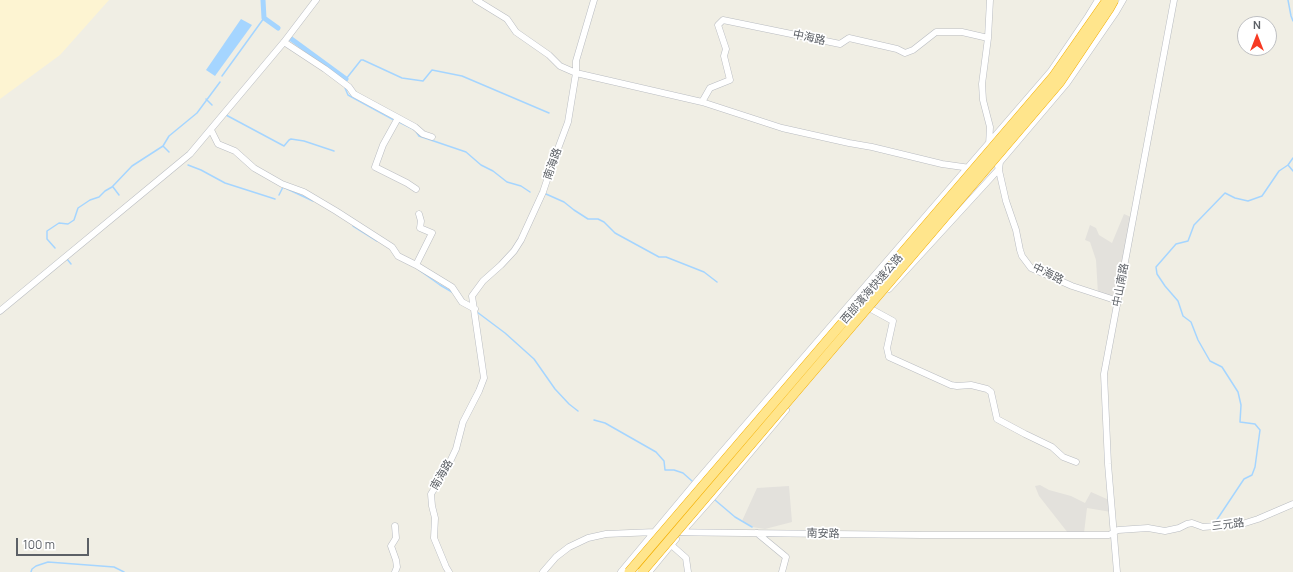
<!DOCTYPE html>
<html>
<head>
<meta charset="utf-8">
<style>
  body { margin:0 }
  #map { position:relative; width:1293px; height:572px; overflow:hidden; background:#f0eee4; font-family:Manrope,sans-serif }
  canvas { display:block }
  .north { position:absolute; left:1237px; top:16px; width:40px; height:40px; box-sizing:border-box; background:#fff; border:1px solid #bebfc2; border-radius:50%; rotate:0deg; font-size:11px; font-weight:700; line-height:16px; text-align:center; color:#5c6066 }
  .north::after { content:''; display:block; margin:auto; width:14px; height:18px; background:#f73a23; clip-path:polygon(50% 0,100% 100%,50% 72%,0 100%) }
  .scale { position:absolute; left:16px; top:538px; width:73px; height:18px; box-sizing:border-box; border:2px solid #5c6066; border-top:0; padding-left:5px; font-size:12px; line-height:14px; white-space:nowrap; color:#5c6066; -webkit-text-stroke:3px #fff; paint-order:stroke }
</style>
</head>
<body>
<div id="map">
<canvas width="1293" height="572"></canvas>
<div class="north">N</div>
<div class="scale">100 m</div>
</div>
<script>
const ctx = document.querySelector('canvas').getContext('2d');
ctx.lineJoin = 'round';
function fill(path, color) {
  ctx.fillStyle = color;
  ctx.fill(path, 'evenodd');
}
function poly(rows) {
  const path = new Path2D();
  for (const r of rows) {
    path.moveTo(r[0], r[1]);
    for (let i = 2; i < r.length; i += 2) path.lineTo(r[i], r[i + 1]);
  }
  return path;
}
function trace(path, color, width, dash) {
  ctx.strokeStyle = color;
  ctx.lineWidth = width;
  ctx.lineCap = dash ? 'butt' : 'round';
  ctx.setLineDash(dash || []);
  ctx.stroke(path);
}
function label(font, color, halo, rows, align = 'center') {
  ctx.font = font + ' Manrope,"Noto Sans TC",sans-serif';
  ctx.lineWidth = 3.5;
  ctx.setLineDash([]);
  ctx.textBaseline = 'middle';
  ctx.strokeStyle = halo;
  ctx.fillStyle = color;
  for (const [text, x, y, turn = 0] of rows) {
    ctx.save();
    ctx.translate(x, y);
    ctx.rotate((+turn || 0) * Math.PI / 180);
    ctx.textAlign = isNaN(turn) ? turn : align;
    if (halo) ctx.strokeText(text, 0, 0);
    ctx.fillText(text, 0, 0);
    ctx.restore();
  }
}
const industrial = poly([
  [1124,214,1131,217,1115,299,1098,294,1096,260,1090,242,1085,240,1090,225,1096,228,1099,235,1112,243],
  [1040,485,1049,490,1071,496,1085,503,1091,492,1109,500,1111,512,1087,508,1084,533,1068,533,1039,496,1035,486],
  [789,486,792,522,765,529,752,527,742,521,757,488]
]);
const sand = poly([
  [0,0,109,0,60,55,0,99]
]);
const water = poly([
  [241,19,252,25,215,76,206,70]
]);
const stream = poly([
  [1288,0,1291,16,1293,21],
  [222,76,264,18],
  [346,82,346,79,361,60,363,60,402,78,423,81,432,70,462,76,549,113],
  [345,88,348,95,394,120],
  [206,99,212,105],
  [226,115,284,146,289,140,291,139,304,141,334,151],
  [399,122,415,130,419,136,466,152,481,165,493,171,507,182,521,186,530,192],
  [163,146,169,152],
  [1293,158,1288,165,1293,171],
  [188,165,201,170,225,183,275,199],
  [113,187,119,195],
  [546,194,564,202,574,210,588,219,598,219,604,222,615,233,659,257,666,257,704,272,717,282],
  [279,195,283,187,313,201],
  [353,226,377,241],
  [55,248,47,239,47,231,59,223,68,224,74,220,78,208,90,200,99,197,105,191,112,187,132,166,163,146,169,136,197,113,220,82],
  [67,259,71,264],
  [419,270,440,285,452,292],
  [477,312,505,333,534,359,555,389,569,404,578,411],
  [594,420,605,423,656,452,664,461,665,470,674,470,683,473,692,481],
  [715,500,735,517,752,527],
  [1214,524,1244,479,1252,475,1255,467,1260,430,1255,424,1240,422,1241,405,1238,392,1222,367,1210,361,1198,340,1191,322,1183,316,1178,301,1165,286,1157,274,1156,267,1176,244,1188,241,1194,225,1225,193,1235,198,1248,201,1262,196,1279,171,1288,165],
  [31,572,32,569,36,566,48,562,114,567,124,572]
]);
const canal = poly([
  [263,0,264,18,278,28],
  [290,38,346,79]
]);
const minor = poly([
  [476,0,507,19,516,32,549,55,560,66,576,73,702,102,782,128,849,143,872,147,942,164,970,168],
  [284,42,325,69,349,87,354,94,415,127,423,134,432,137],
  [702,102,710,88,730,80,724,56,726,49,718,25,723,20,840,44,849,38,897,49,905,53,913,50,936,32,962,32,988,38],
  [398,118,383,145,375,167,407,183,416,189],
  [211,130,218,144,235,151,254,168,282,184,304,192,336,211,392,247,398,256,416,265,452,287,462,302,475,309],
  [989,145,990,127,983,100,982,84,988,38,990,0],
  [998,166,1006,201,1016,230,1020,250,1022,256,1031,268,1072,286,1118,301],
  [416,265,432,233,420,228,421,221,419,214],
  [889,289,999,169,1000,162,1067,83,1116,12,1123,0],
  [871,309,893,321,887,348,889,357,951,385,957,386,971,385,987,389,991,392,997,419,1025,434,1052,447,1063,457,1076,462],
  [0,311,190,154,284,42,316,0],
  [395,526,396,538,391,546,396,560,397,567,395,572],
  [683,531,714,496,786,410],
  [757,533,786,557,782,572],
  [669,543,686,558,688,572],
  [449,572,446,567,434,538,435,518,432,506,431,494,446,470,456,449,463,422,479,391,484,378,472,296,483,281,501,265,514,251,521,240,543,192,553,162,568,122,576,73,576,61,594,0],
  [543,572,556,557,569,547,588,538,606,534,655,532,922,535,1109,535,1118,530,1148,528,1165,531,1179,528,1187,524,1192,523,1203,527,1242,524,1258,519,1293,504],
  [621,572,697,481,1051,71,1087,18,1098,0],
  [649,572,676,539],
  [1117,572,1108,464,1104,374,1174,0]
]);
const highwayBridge = poly([
  [629,572,1053,77,1107,0],
  [642,572,1060,82,1109,9,1114,0]
]);
const streetNames = [
  ["中海路",809,38,12],
  ["南海路",553,164,-71],
  ["中海路",1048,274,26],
  ["中山南路",1121,285,-79],
  ["西部濱海快速公路",872,289,-49],
  ["南海路",442,475,-60],
  ["三元路",1228,525,-7],
  ["南安路",823,534,1]
];
fill(industrial, '#e3e1dc');
fill(sand, '#fdf4d2');
fill(water, '#a5d5ff');
trace(stream, '#a5d5ff', 1.5);
trace(canal, '#a5d5ff', 5);
trace(minor, '#b9bcc1', 7);
trace(minor, '#fff', 6);
trace(highwayBridge, '#f4af00', 10, []);
trace(highwayBridge, '#ffe58c', 9);
label('11px', '#5c6066', '#fff', streetNames);
</script>
</body>
</html>
